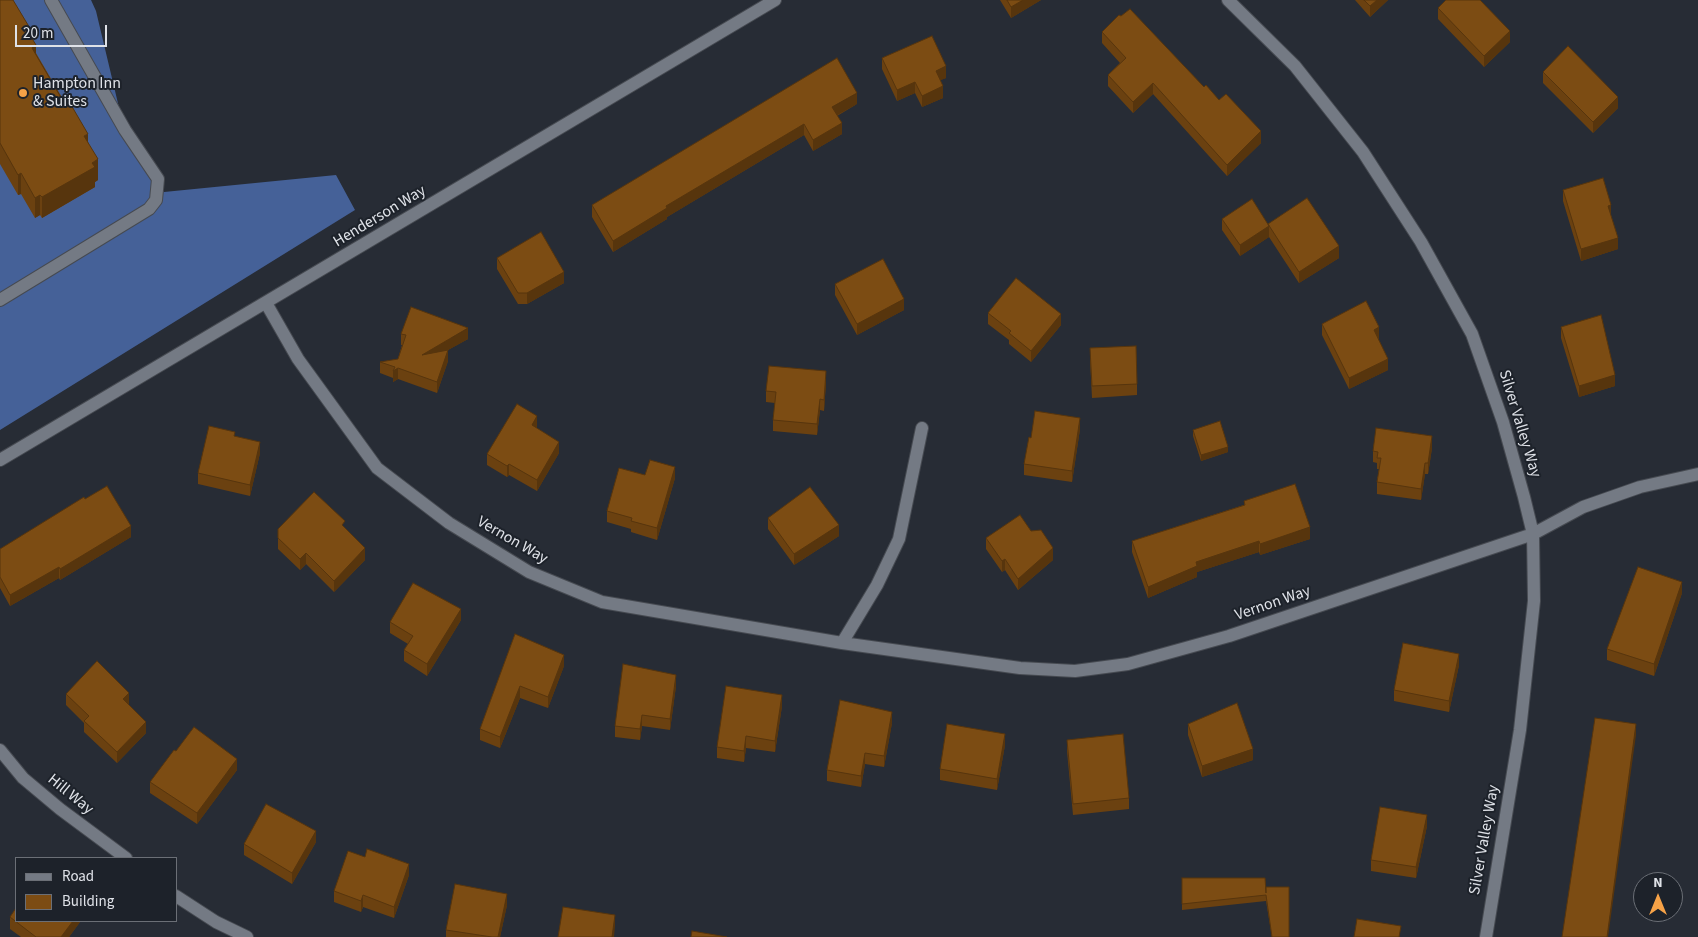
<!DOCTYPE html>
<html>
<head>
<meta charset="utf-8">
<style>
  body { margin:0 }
  #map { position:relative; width:1698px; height:937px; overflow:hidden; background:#272c35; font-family:"Source Sans 3",sans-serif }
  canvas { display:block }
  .legend { position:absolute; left:15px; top:857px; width:162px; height:65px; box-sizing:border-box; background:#1d222a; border:1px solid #6b6f76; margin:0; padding:6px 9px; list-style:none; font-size:15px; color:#dfe2e8 }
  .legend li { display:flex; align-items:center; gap:10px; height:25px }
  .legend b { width:25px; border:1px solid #6b6f76 }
  .north { position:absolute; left:1633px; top:872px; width:50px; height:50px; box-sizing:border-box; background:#1d222a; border:1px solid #6b6f76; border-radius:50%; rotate:0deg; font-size:14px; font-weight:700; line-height:20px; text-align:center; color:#dfe2e8 }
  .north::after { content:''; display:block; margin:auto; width:18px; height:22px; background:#f6a247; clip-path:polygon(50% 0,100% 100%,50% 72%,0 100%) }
  .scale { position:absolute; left:15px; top:25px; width:92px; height:22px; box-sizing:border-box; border:2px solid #dfe2e8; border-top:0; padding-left:6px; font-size:15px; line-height:18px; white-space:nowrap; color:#dfe2e8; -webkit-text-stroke:4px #1d222a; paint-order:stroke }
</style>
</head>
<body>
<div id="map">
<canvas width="1698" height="937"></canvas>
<ul class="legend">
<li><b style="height:6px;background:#747a84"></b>Road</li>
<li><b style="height:14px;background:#7c4c13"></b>Building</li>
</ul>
<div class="north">N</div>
<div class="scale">20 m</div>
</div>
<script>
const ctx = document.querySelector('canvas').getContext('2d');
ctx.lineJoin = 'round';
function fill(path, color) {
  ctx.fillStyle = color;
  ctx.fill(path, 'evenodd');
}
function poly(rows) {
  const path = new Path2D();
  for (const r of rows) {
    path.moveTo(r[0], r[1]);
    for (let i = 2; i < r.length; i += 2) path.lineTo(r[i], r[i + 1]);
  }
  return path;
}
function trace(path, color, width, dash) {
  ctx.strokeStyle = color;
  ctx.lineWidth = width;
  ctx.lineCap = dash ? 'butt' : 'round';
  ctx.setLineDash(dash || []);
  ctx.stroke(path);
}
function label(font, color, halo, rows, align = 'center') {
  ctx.font = font + ' "Source Sans 3",sans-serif';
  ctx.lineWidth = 4;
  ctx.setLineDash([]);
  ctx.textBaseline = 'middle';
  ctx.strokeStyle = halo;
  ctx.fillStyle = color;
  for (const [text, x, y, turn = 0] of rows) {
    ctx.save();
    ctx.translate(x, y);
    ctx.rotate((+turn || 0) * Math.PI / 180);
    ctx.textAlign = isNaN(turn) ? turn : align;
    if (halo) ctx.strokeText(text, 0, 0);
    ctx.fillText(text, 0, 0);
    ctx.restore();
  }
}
const forest = poly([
  [0,0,91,0,96,11,126,137,164,192,336,175,355,210,0,430]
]);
const minor = poly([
  [1228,0,1295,66,1363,152,1421,242,1472,334,1503,422,1524,497,1533,534,1534,601,1520,730,1486,937],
  [0,300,149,209,156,200,158,179,125,130,51,0],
  [266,303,298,359,377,468,449,523,529,572,602,602,842,643,877,585,899,539,922,428],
  [0,460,775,0],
  [842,643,1020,668,1075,671,1128,664,1229,636,1533,534,1583,507,1640,487,1698,474],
  [0,750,23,778,60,809,126,858],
  [176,896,216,922,247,937]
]);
const wall = poly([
  [0,0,31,38,36,53,88,142,98,180,95,182,95,187,42,218,40,215,35,218,21,194,18,195,0,164],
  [1000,0,1041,0,1011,18],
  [1355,0,1388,0,1370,17],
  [1438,8,1510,42,1484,67,1438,19],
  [1102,32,1204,87,1261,143,1227,176,1153,94,1133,113,1108,86,1108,75,1120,63,1102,43],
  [882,58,946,78,940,80,943,98,922,107,915,93,897,101,882,69],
  [1543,72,1618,108,1593,133,1543,83],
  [857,104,837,116,842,134,813,151,804,135,667,217,667,219,613,252,592,217,592,205],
  [1563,190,1618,249,1581,261,1563,201],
  [1222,219,1268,224,1339,258,1299,283,1269,237,1240,256,1222,230],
  [497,258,564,283,527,304,518,304,497,269],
  [835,284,904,310,857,335,835,295],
  [988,313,1061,325,1031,362,1009,344,1009,340,988,324],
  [1322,324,1379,338,1378,339,1388,370,1349,389,1322,335],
  [1561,327,1615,386,1579,397,1561,338],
  [401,334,468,339,448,350,448,361,437,393,398,379,393,382,393,378,380,373,380,362,398,359,402,345,401,345],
  [1090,359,1137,384,1137,395,1092,398],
  [826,382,824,411,820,410,817,435,773,431,773,420,775,403,766,402,766,391],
  [537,427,537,428,559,453,537,491,509,475,507,477,487,465,487,454],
  [1080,429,1072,482,1024,475,1024,464],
  [1193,430,1228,452,1201,461,1193,436],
  [1432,448,1428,474,1425,474,1421,500,1377,494,1377,482,1379,469,1377,469,1377,463,1373,462,1373,451],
  [260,453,250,496,198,484,198,473],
  [645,475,675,478,657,540,631,532,631,529,607,522,607,511],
  [85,499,131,537,60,580,59,578,10,606,0,588,0,549],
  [1244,501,1310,539,1260,555,1259,552,1197,572,1197,577,1148,598,1132,552,1132,541,1244,505],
  [768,518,839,536,794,565,768,529],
  [345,528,365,560,334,592,306,564,300,570,278,549,278,529],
  [1031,531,1053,560,1018,590,1005,570,1002,572,986,549,986,538],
  [1682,593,1654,676,1607,660,1607,649],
  [461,620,427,676,404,661,404,650,408,644,390,633,390,622],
  [515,634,564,666,548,708,520,698,500,748,480,740,480,729],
  [1459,665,1449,712,1394,701,1394,690],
  [676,686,670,730,642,726,640,740,615,737,615,726],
  [66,694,129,704,128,704,146,733,117,763,84,732,84,723,66,705],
  [782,706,775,752,746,748,744,762,717,758,717,747],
  [892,723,884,767,865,764,861,787,827,781,827,770],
  [1188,724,1253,760,1202,777,1188,735],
  [1067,740,1129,798,1129,809,1073,815,1067,751],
  [1005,745,997,790,940,780,940,769],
  [237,770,197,824,150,793,150,782],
  [1427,826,1416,878,1371,871,1371,860],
  [316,842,292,884,244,855,244,844],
  [409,875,394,918,363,907,361,912,334,902,334,891],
  [1182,878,1266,893,1289,937,1272,937,1266,901,1182,910],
  [507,905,500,937,446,937,446,930],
  [10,917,80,921,80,922,69,937,21,937,10,929]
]);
const shadedWall = poly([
  [1023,0,1041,0,1011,18,1011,7],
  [1377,0,1388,0,1370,17,1370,6],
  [31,30,31,51,28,32],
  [1510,31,1510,42,1484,67,1484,56],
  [36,45,36,66,32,48],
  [946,66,946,78,936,82,936,71],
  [915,82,915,93,897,101,897,90],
  [1153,83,1153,94,1133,113,1133,102],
  [943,86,943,98,922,107,922,96],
  [857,93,857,104,832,118,832,107],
  [1618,97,1618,108,1593,133,1593,122],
  [842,123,842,134,813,151,813,140],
  [804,124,804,135,667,217,667,219,613,252,613,241,666,206],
  [1261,131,1261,143,1227,176,1227,165],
  [88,134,88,154,84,136],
  [98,159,98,180,95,182,95,187,42,218,42,197,92,163],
  [21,173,21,194,18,195,18,175],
  [40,195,40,215,35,218,35,198],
  [1611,205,1611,216,1608,206],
  [1269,226,1269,237,1240,256,1240,245],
  [1618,238,1618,249,1581,261,1581,249],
  [1339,246,1339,258,1299,283,1299,272],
  [564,272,564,283,527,304,527,293],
  [904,299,904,310,857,335,857,324],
  [1061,314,1061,325,1031,362,1031,351],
  [1379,327,1379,338,1374,341,1374,330],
  [468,328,468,339,448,350,448,361,437,393,437,382,422,355],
  [1388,359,1388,370,1349,389,1349,378],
  [398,368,398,379,393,382,393,371],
  [826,371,826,382,824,411,824,400],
  [1615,375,1615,386,1579,397,1579,386],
  [820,399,820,410,817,435,817,424],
  [537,416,537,427,532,436,532,425],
  [1080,418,1080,429,1072,482,1072,471],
  [1432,436,1432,448,1428,474,1428,463],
  [260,442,260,453,250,496,250,485],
  [559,442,559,453,537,491,537,480],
  [1228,447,1228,452,1201,461,1201,455],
  [1425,463,1425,474,1421,500,1421,489],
  [509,464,509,475,507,477,507,466],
  [675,467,675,478,657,540,657,528],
  [839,525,839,536,794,565,794,554],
  [131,526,131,537,60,580,60,569],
  [1310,527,1310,539,1260,555,1260,544],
  [1259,541,1259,552,1197,572,1197,577,1148,598,1148,587,1196,562],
  [365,548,365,560,334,592,334,581],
  [1053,548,1053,560,1018,590,1018,579],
  [306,553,306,564,300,570,300,559],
  [1005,559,1005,570,1002,572,1002,561],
  [59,567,59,578,10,606,10,595],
  [1682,582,1682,593,1654,676,1654,664],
  [461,609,461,620,427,676,427,664],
  [1459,654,1459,665,1449,712,1449,701],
  [564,655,564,666,548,708,548,697],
  [676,675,676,686,670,730,670,719],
  [520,686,520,698,500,748,500,737],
  [129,693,129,704,123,710,123,699],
  [782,695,782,706,775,752,775,741],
  [892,712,892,723,884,767,884,756],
  [642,715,642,726,640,740,640,729],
  [146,722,146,733,117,763,117,752],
  [1636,724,1636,735,1608,937,1607,937],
  [1005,734,1005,745,997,790,997,779],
  [746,736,746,748,744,762,744,751],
  [1253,749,1253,760,1202,777,1202,766],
  [865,753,865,764,861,787,861,776],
  [237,759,237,770,197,824,197,813],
  [1427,815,1427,826,1416,878,1416,867],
  [316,831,316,842,292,884,292,873],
  [409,864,409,875,394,918,394,907],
  [507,894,507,905,500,937,498,937],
  [363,895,363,907,361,912,361,901],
  [615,915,615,926,614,937,612,937],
  [73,921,80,921,80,922,69,937,61,937]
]);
const building = poly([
  [0,0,13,0,31,30,28,32,36,45,32,48,63,101,67,98,88,134,84,136,98,159,92,163,95,167,42,197,40,195,35,198,21,173,18,175,0,143,0,0],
  [1007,0,1023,0,1011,7,1007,0],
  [1364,0,1377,0,1370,6,1364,0],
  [1446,0,1480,0,1510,31,1484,56,1438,8,1446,0],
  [1130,9,1204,87,1206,85,1219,100,1226,94,1261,131,1227,165,1153,83,1133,102,1108,75,1126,58,1102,32,1119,15,1121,16,1130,9],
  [932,36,946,66,936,71,943,86,922,96,915,82,897,90,882,58,932,36],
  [1568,46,1618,97,1593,122,1543,72,1568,46],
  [837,58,857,93,832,107,842,123,813,140,804,124,666,206,667,208,613,241,592,205,837,58],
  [1603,178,1611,205,1608,206,1618,238,1581,249,1563,190,1603,178],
  [1307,198,1339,246,1299,272,1268,224,1307,198],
  [1252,199,1269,226,1240,245,1222,219,1252,199],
  [541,232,564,272,527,293,518,293,497,258,541,232],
  [883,259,904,299,857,324,835,284,883,259],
  [1016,278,1061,314,1031,351,1009,333,1011,331,988,313,1016,278],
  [1366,301,1379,327,1374,330,1388,359,1349,378,1322,324,1366,301],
  [411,307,468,328,422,355,448,350,437,382,398,368,393,371,395,367,380,362,398,359,406,335,401,334,411,307],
  [1601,315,1615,375,1579,386,1561,327,1601,315],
  [1136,346,1137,384,1092,386,1090,348,1136,346],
  [769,366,826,371,824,400,820,399,817,424,773,420,776,392,766,391,769,366],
  [517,404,537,416,532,425,559,442,537,480,509,464,507,466,487,454,517,404],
  [1035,411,1080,418,1072,471,1024,464,1029,437,1031,438,1035,411],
  [1220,421,1228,447,1201,455,1193,430,1220,421],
  [209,426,235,432,234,436,260,442,250,485,198,473,209,426],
  [1376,428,1432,436,1428,463,1425,463,1421,489,1377,482,1381,458,1377,458,1378,452,1373,451,1376,428],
  [650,460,675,467,657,528,631,521,632,518,607,511,619,468,645,475,650,460],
  [1295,484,1310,527,1260,544,1259,541,1196,562,1197,566,1148,587,1132,541,1245,505,1244,501,1295,484],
  [107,486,131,526,60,569,59,567,10,595,0,577,0,549,84,497,85,499,107,486],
  [810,487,839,525,794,554,768,518,810,487],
  [314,492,345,521,342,525,365,548,334,581,306,553,300,559,278,538,278,529,314,492],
  [1020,515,1031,531,1041,530,1053,548,1018,579,1005,559,1002,561,986,538,1020,515],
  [1638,567,1682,582,1654,664,1607,649,1638,567],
  [413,583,461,609,427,664,404,650,413,636,390,622,413,583],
  [515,634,564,655,548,697,520,686,500,737,480,729,515,634],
  [1403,643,1459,654,1449,701,1394,690,1403,643],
  [97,661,129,693,123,699,146,722,117,752,84,721,89,716,66,694,97,661],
  [623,664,676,675,670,719,642,715,640,729,615,726,623,664],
  [726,686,782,695,775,741,746,736,744,751,717,747,726,686],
  [840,700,892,712,884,756,865,753,861,776,827,770,840,700],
  [1237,703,1253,749,1202,766,1188,724,1237,703],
  [1595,718,1636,724,1607,937,1562,937,1595,718],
  [947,724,1005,734,997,779,940,769,947,724],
  [194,727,237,759,197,813,150,782,174,750,176,751,194,727],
  [1123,734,1129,798,1073,804,1067,740,1123,734],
  [266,804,316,831,292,873,244,844,266,804],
  [1380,807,1427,815,1416,867,1371,860,1380,807],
  [367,849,409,864,394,907,363,895,361,901,334,891,348,851,365,857,367,849],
  [1182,878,1265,878,1266,893,1266,887,1289,887,1289,937,1272,937,1266,895,1182,904,1182,878],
  [455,884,507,894,498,937,492,937,446,930,455,884],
  [563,907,615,915,612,937,558,937,563,907],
  [16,908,16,921,73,921,61,937,36,937,10,917,16,908],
  [1357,919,1401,926,1399,937,1354,937,1357,919],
  [692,931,727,937,691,937,692,931]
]);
const markers = [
  [23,93,5,"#f6a247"]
];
const poiNames = [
  ["Hampton Inn",33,84],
  ["& Suites",33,102]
];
const streetNames = [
  ["Henderson Way",380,217,-31],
  ["Silver Valley Way",1519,424,73],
  ["Vernon Way",512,541,30],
  ["Vernon Way",1273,604,-19],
  ["Hill Way",70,795,39],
  ["Silver Valley Way",1485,840,-80]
];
fill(forest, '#456198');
trace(minor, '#464a51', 14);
trace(minor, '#747a84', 12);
fill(wall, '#6b4110');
fill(shadedWall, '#57350d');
fill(building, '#7c4c13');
trace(building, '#57350d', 1);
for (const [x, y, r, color] of markers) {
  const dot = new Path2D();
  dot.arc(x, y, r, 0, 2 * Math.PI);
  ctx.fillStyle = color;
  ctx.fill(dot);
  trace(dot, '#1d222a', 2);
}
label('16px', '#dfe2e8', '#1d222a', poiNames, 'left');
label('16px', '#dfe2e8', '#1d222a', streetNames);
</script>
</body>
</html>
